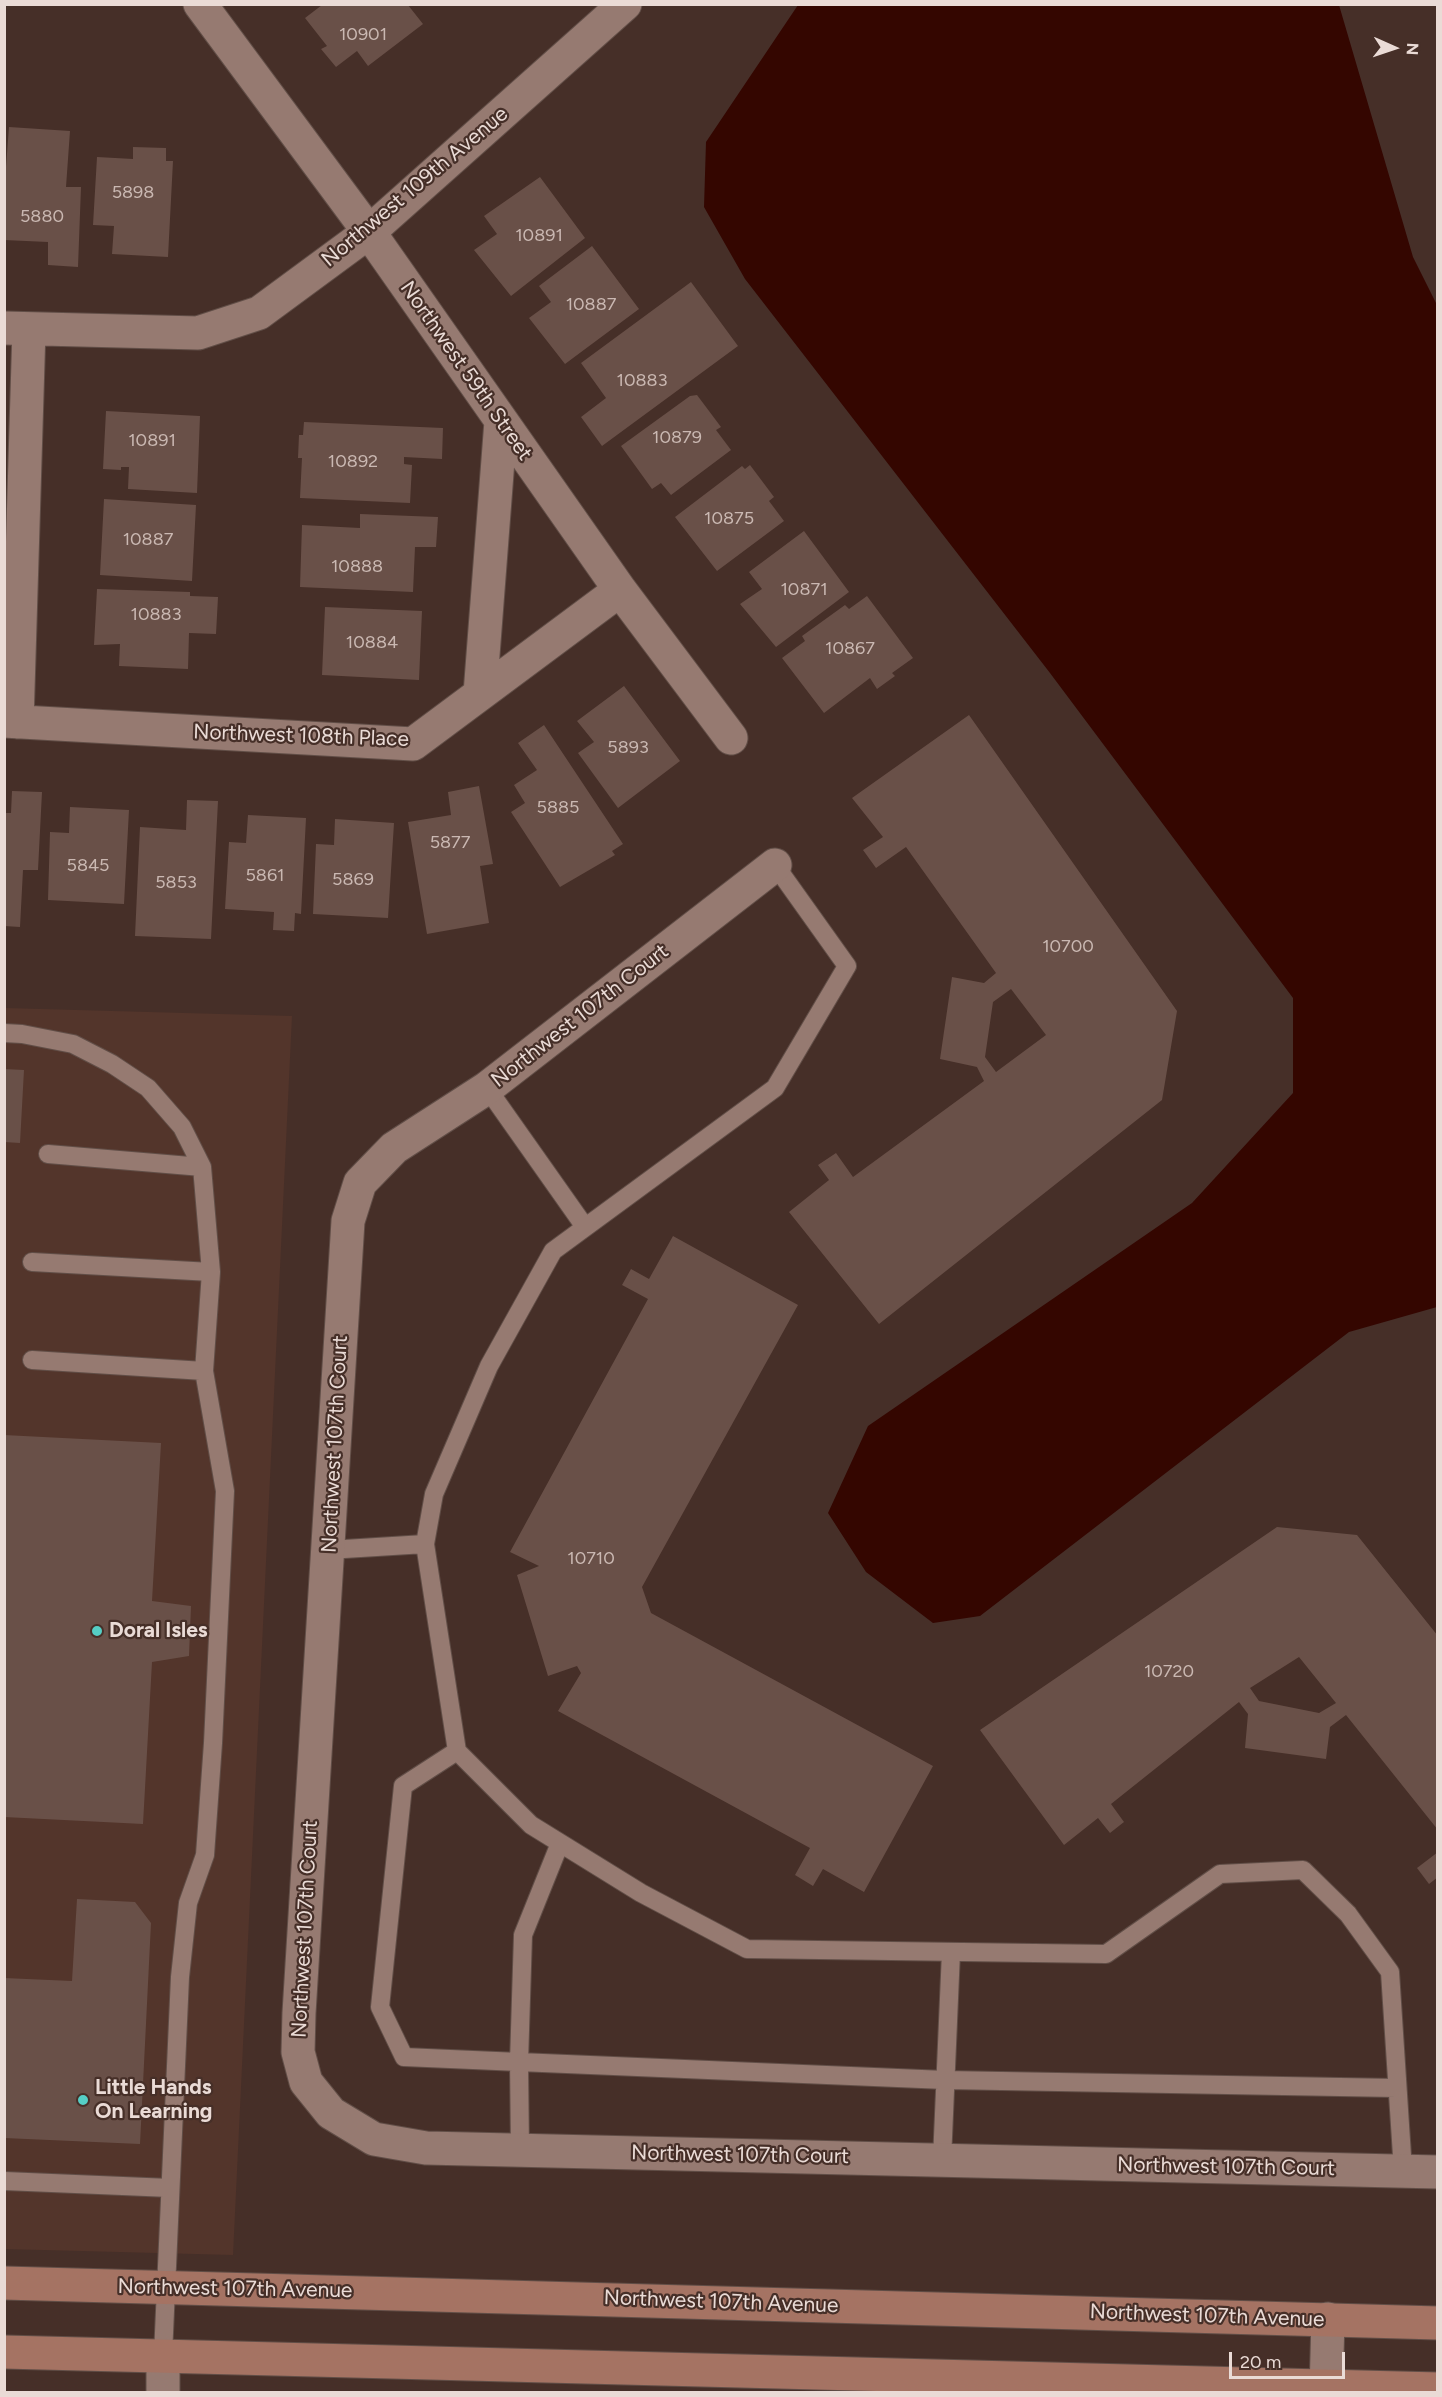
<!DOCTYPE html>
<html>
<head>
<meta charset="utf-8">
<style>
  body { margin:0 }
  #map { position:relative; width:1442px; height:2397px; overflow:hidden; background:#462f28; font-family:Figtree,sans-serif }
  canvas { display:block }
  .frame { position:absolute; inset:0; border:6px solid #eadbd6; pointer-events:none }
  .north { position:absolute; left:1364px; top:18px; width:60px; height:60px; -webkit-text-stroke:4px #462f28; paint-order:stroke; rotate:93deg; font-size:16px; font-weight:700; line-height:24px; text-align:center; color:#eadbd6 }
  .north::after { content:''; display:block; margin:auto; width:21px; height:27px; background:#eadbd6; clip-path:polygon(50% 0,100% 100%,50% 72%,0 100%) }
  .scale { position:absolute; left:1229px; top:2352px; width:116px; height:27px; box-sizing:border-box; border:3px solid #eadbd6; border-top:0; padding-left:8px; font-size:18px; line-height:21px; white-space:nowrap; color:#eadbd6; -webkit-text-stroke:4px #462f28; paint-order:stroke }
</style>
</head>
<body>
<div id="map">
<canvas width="1442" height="2397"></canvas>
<div class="frame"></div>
<div class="north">N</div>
<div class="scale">20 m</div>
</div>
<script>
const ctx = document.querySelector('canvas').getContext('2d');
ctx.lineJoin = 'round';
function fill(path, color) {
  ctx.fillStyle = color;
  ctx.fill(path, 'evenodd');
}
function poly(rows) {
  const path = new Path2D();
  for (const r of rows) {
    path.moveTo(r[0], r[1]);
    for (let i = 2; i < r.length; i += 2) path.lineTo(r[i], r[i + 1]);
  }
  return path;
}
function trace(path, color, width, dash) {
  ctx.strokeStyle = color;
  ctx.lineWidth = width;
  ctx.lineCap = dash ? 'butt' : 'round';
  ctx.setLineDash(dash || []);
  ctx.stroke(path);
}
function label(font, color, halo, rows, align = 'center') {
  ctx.font = font + ' Figtree,sans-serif';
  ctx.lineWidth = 4.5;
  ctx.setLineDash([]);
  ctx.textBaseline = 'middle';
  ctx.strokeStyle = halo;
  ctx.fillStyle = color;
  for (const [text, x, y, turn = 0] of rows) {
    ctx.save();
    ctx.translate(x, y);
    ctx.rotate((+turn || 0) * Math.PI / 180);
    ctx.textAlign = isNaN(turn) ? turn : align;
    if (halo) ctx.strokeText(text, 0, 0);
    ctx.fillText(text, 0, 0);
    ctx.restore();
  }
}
const built = poly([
  [5,1008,292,1016,233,2255,5,2249]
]);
const water = poly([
  [798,5,1339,5,1413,257,1437,305,1437,1307,1349,1332,980,1616,933,1623,866,1572,828,1513,868,1426,1192,1203,1293,1093,1293,998,1050,673,745,279,704,207,706,142]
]);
const building = poly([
  [322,5,408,5,423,24,368,66,357,51,336,67,321,49,327,46,305,18],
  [9,127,70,131,66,187,81,187,78,267,48,265,48,242,4,240,4,193],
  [133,147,166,148,166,161,173,161,168,257,112,254,114,226,93,225,97,157,133,159],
  [540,177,585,238,511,296,474,250,497,234,484,216],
  [592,246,639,309,565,364,529,318,551,302,539,286],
  [691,282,738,346,602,446,581,417,606,398,581,363],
  [697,395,721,427,716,430,731,450,671,495,661,483,652,489,621,446,690,396],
  [106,411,200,416,197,493,128,489,129,467,121,467,121,470,103,469],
  [304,422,443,428,442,459,404,457,404,464,412,465,410,503,300,498,302,458,298,458,299,435,303,435],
  [750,465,774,497,769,501,784,521,717,571,675,517,742,466,745,469],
  [104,499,196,505,192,581,100,575],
  [360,514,438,517,436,547,415,547,413,592,300,587,302,525,360,528],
  [804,531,849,592,776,647,740,604,762,589,749,572],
  [97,589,190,592,190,596,218,597,216,634,189,633,188,669,119,666,120,644,94,645],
  [867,596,913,658,892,673,895,676,877,689,870,678,824,713,782,658,805,641,802,636,845,605,849,609],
  [325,607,422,611,419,680,322,675],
  [624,686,680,761,618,808,578,753,594,742,577,721],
  [969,715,1177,1011,1162,1100,879,1324,789,1212,829,1180,818,1165,836,1153,853,1177,984,1081,977,1067,940,1059,952,977,984,983,996,973,906,847,876,868,863,850,883,837,852,798],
  [1011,989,1046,1035,996,1072,985,1057,993,1002],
  [544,725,623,844,612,851,615,855,560,887,511,812,525,803,514,785,537,770,518,743],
  [479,786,493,864,480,866,489,923,427,934,408,822,451,815,448,792],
  [12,791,42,792,38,870,23,870,20,927,4,926,4,813,11,813],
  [187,800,218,801,211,939,135,936,140,827,186,830],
  [70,807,129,810,124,904,48,900,50,832,69,833],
  [248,815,306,818,301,914,295,913,294,931,273,930,274,912,225,909,229,842,246,843],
  [335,819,394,823,388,918,313,914,316,844,334,845],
  [4,1069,24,1070,20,1143,4,1142],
  [673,1236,798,1305,642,1587,651,1613,933,1766,864,1892,823,1869,813,1886,795,1875,810,1848,558,1711,581,1673,577,1666,548,1676,517,1575,539,1566,510,1552,648,1299,622,1285,631,1269,649,1279],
  [4,1435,161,1443,152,1601,191,1606,189,1656,152,1662,143,1824,4,1817],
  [1277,1527,1357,1535,1438,1636,1438,1830,1346,1715,1330,1727,1326,1759,1245,1748,1248,1714,1239,1702,1111,1804,1124,1822,1110,1833,1098,1818,1064,1845,980,1730],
  [1299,1657,1336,1703,1319,1713,1259,1701,1250,1688],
  [1438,1852,1438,1877,1429,1884,1417,1868],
  [77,1899,135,1902,151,1923,140,2144,4,2138,4,1978,72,1981]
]);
const service = poly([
  [4,1033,22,1034,73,1044,112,1064,148,1088,182,1127,202,1167,211,1272,204,1371,225,1491,213,1743,205,1855,188,1903,180,1977,163,2355],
  [487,1088,585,1227],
  [48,1154,202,1167],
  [32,1262,211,1272],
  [32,1360,204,1371],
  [328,1550,425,1544],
  [457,1751,425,1544,434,1494,489,1366,553,1251,775,1088,847,966,775,865],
  [560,1843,523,1935,519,2062,945,2080,1396,2088],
  [520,2151,519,2062,404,2057,380,2007,403,1786,457,1751,531,1825,641,1893,747,1949,1106,1954,1220,1874,1303,1870,1348,1914,1390,1972,1403,2171],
  [942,2160,951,1952],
  [4,2181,170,2188]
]);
const minor = poly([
  [200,4,369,232,620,590,731,738],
  [4,328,198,333,259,313,369,232,625,4],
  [480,694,501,421],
  [4,721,413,744,620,590],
  [17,722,29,329],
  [775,865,487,1088,394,1148,360,1183,348,1221,299,2013,298,2052,306,2082,331,2113,374,2139,426,2148,1438,2172],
  [163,2392,163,2355],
  [1326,2392,1328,2319]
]);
const secondary = poly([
  [4,2283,1438,2323],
  [4,2352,1438,2389]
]);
const markers = [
  [97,1631,6,"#55cec5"],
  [83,2100,6,"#55cec5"]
];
const numberNames = [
  ["10901",363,35],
  ["5898",133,193],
  ["5880",42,217],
  ["10891",539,236],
  ["10887",591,305],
  ["10883",642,381],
  ["10879",677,438],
  ["10891",152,441],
  ["10892",353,462],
  ["10875",729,519],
  ["10887",148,540],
  ["10888",357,567],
  ["10871",804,590],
  ["10883",156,615],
  ["10884",372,643],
  ["10867",850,649],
  ["5893",628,748],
  ["5885",558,808],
  ["5877",450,843],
  ["5845",88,866],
  ["5861",265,876],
  ["5869",353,880],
  ["5853",176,883],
  ["10700",1068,947],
  ["10710",591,1559],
  ["10720",1169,1672]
];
const streetNames = [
  ["Northwest 109th Avenue",415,187,-40],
  ["Northwest 59th Street",466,371,55],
  ["Northwest 108th Place",301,736,2],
  ["Northwest 107th Court",580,1016,-38],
  ["Northwest 107th Court",335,1444,-87],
  ["Northwest 107th Court",305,1929,-87],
  ["Northwest 107th Court",740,2155,1],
  ["Northwest 107th Court",1226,2167,1],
  ["Northwest 107th Avenue",235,2289,1],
  ["Northwest 107th Avenue",721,2302,2],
  ["Northwest 107th Avenue",1207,2316,2]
];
const poiNames = [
  ["Doral Isles",109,1631],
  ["Little Hands",95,2088],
  ["On Learning",95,2112]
];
fill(built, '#53352b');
fill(water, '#340600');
fill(building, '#695048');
trace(service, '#614e47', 20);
trace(minor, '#614e47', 35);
trace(secondary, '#614e47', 35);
trace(service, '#967a71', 18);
trace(minor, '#967a71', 33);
trace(secondary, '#a57363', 33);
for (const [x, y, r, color] of markers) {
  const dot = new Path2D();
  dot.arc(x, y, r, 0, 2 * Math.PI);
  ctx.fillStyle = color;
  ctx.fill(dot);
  trace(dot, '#462f28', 2);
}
label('18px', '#cab8b2', null, numberNames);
label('21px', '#eadbd6', '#462f28', streetNames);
label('bold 21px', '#eadbd6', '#462f28', poiNames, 'left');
</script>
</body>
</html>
